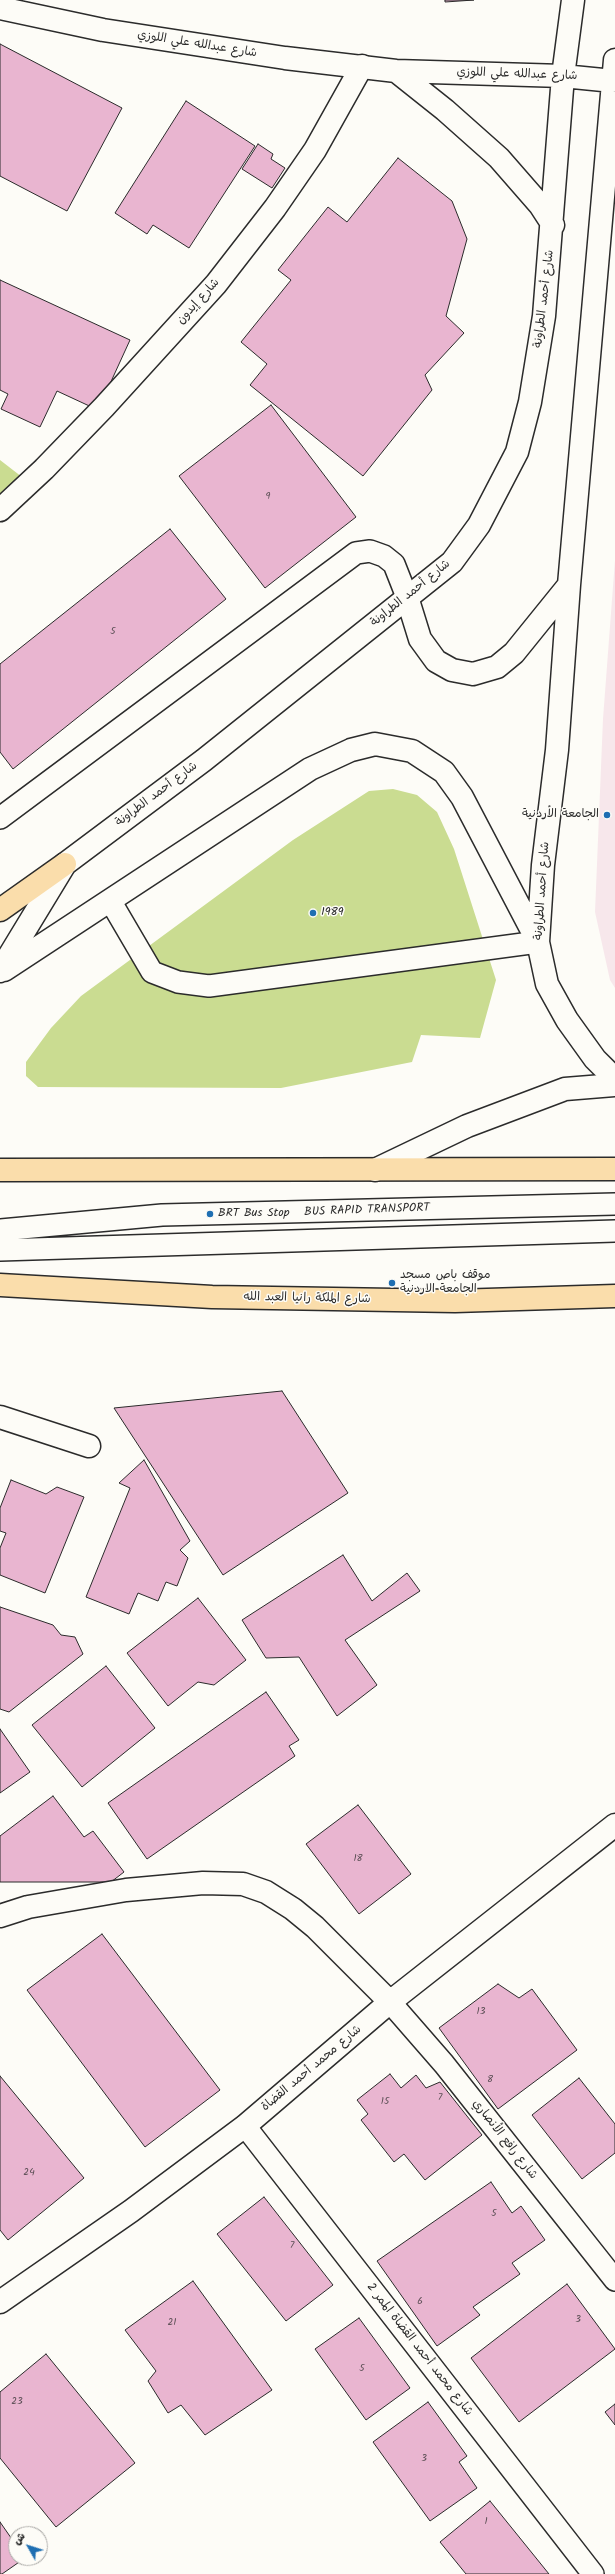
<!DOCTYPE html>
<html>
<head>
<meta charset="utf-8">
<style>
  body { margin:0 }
  #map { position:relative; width:615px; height:2574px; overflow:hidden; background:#fdfcf7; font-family:Kalam,"Playpen Sans Arabic",sans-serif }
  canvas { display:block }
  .north { position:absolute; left:8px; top:2526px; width:40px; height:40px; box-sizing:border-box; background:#fdfcf7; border:1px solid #a9a8a5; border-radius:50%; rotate:309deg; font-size:11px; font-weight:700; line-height:16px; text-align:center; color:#2b2b2b }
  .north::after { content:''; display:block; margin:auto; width:14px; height:18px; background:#1f6fb2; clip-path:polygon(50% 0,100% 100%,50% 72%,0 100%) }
</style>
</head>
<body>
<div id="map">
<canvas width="615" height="2574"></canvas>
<div class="north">ش</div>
</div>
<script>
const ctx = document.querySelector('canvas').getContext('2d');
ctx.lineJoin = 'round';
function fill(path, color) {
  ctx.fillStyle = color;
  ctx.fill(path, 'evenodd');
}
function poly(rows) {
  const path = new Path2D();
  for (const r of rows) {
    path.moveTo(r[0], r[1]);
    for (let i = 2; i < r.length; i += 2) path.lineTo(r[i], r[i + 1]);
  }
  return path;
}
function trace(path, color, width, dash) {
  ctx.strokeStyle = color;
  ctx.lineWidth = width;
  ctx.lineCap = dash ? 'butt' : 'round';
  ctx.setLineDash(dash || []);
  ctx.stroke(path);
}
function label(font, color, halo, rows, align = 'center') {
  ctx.font = font + ' Kalam,"Playpen Sans Arabic",sans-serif';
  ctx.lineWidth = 3;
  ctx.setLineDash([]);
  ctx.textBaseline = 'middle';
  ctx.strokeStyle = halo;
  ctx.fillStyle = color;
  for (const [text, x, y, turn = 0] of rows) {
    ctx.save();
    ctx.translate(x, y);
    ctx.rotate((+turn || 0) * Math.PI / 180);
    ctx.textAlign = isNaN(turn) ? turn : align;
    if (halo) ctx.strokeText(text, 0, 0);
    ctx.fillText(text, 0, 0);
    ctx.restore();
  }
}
const built = poly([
  [615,560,615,988,610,980,595,912,603,719]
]);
const green = poly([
  [0,460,22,477,0,497],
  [393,789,417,795,437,812,454,849,496,980,480,1038,421,1035,412,1062,281,1088,38,1087,26,1076,26,1062,51,1028,81,996,293,840,369,791]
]);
const building = poly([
  [445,0,474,0,445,2,445,0],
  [0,44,122,108,67,211,0,176,0,44],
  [186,101,255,146,189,248,153,225,147,234,115,213,186,101],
  [258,144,273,154,271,159,285,168,272,188,242,169,258,144],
  [398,158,452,201,467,239,446,316,464,333,425,375,432,390,363,476,250,385,267,364,241,342,291,280,278,270,328,207,347,222,398,158],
  [0,280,130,340,98,410,57,391,40,427,1,409,8,394,0,390,0,280],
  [271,405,356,517,265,588,179,476,271,405],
  [170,529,226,599,13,769,0,752,0,664,170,529],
  [282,1391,348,1493,223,1575,114,1408,282,1391],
  [144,1460,190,1541,180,1550,188,1558,177,1586,166,1582,158,1601,138,1593,129,1614,86,1597,130,1488,119,1483,144,1460],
  [11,1480,46,1494,57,1487,84,1497,45,1593,0,1575,0,1548,6,1533,0,1531,0,1508,11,1480],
  [343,1555,372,1601,407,1573,420,1591,345,1640,377,1685,337,1716,299,1657,266,1658,242,1620,343,1555],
  [198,1598,246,1660,214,1685,198,1682,168,1706,127,1653,198,1598],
  [0,1607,53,1625,61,1635,75,1637,83,1654,9,1712,0,1709,0,1607],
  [106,1666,155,1728,82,1787,32,1725,106,1666],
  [266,1692,299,1740,289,1746,295,1756,147,1859,108,1803,266,1692],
  [0,1729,30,1772,0,1793,0,1729],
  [53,1796,84,1837,93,1831,124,1872,111,1882,0,1882,0,1836,53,1796],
  [358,1805,411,1874,359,1914,306,1844,358,1805],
  [102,1934,220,2090,145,2147,27,1990,102,1934],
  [498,1984,519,1998,532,1989,577,2050,498,2109,439,2028,498,1984],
  [390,2074,401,2088,416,2075,426,2088,440,2082,482,2135,425,2180,404,2154,394,2162,361,2120,368,2114,357,2100,390,2074],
  [0,2076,84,2178,8,2240,0,2230,0,2076],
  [579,2078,615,2124,615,2153,582,2179,532,2115,579,2078],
  [491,2182,512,2213,521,2206,545,2240,512,2263,520,2274,473,2307,480,2315,437,2346,377,2261,491,2182],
  [264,2197,333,2285,286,2321,217,2234,264,2197],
  [193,2281,272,2390,205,2435,181,2405,168,2413,148,2381,156,2371,125,2330,193,2281],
  [567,2284,615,2349,519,2422,471,2358,567,2284],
  [359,2318,410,2388,366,2420,315,2349,359,2318],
  [46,2354,135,2463,56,2527,0,2458,0,2392,46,2354],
  [428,2402,467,2456,459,2462,477,2488,430,2521,373,2442,428,2402],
  [615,2404,615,2425,605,2412,615,2404],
  [490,2501,549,2574,466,2574,440,2542,490,2501],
  [0,2522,16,2545,16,2558,25,2558,2,2574,0,2574,0,2522]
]);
const lane = poly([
  [0,818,356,553,370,551,384,556,394,564,407,597],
  [111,902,152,972,178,982,209,986,538,942],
  [0,1230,162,1215,615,1204],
  [0,1250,615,1231],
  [390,2002,444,2064,615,2280],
  [245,2126,593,2574]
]);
const street = poly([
  [0,510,44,469,104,407,216,284,275,208,315,150,362,66],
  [375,1170,467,1126,565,1089,615,1085],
  [0,1417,89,1446],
  [0,1916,28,1907,126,1890,203,1883,243,1884,266,1892,293,1909,315,1927,390,2002],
  [0,2302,131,2211,245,2126,390,2002,615,1825]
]);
const secondary = poly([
  [0,8,103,30,285,58,396,71,563,76,613,81],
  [615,60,569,585,557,750,543,865,538,942,547,984,567,1020,595,1059,615,1079],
  [396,71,445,110,499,158,540,205,553,225],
  [407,597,420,639,436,661,452,670,473,674,497,667,514,653,569,585],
  [4,970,310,769,351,750,375,744,412,751,444,772,462,797,538,942],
  [0,971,65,864,204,760,452,562,479,525,517,452,530,402,544,316,563,76,573,0]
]);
const primary = poly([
  [0,910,65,864],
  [0,1170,615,1169],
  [0,1285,212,1297,455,1301,615,1296]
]);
const markers = [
  [607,815,4,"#1f6fb2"],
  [313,913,4,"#1f6fb2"],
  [210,1214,4,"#1f6fb2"],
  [392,1283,4,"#1f6fb2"]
];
const numberNames = [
  ["9",268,497],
  ["5",113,632],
  ["18",358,1859],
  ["13",481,2012],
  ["8",490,2080],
  ["7",440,2098],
  ["15",385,2102],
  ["24",29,2173],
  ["5",494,2214],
  ["7",292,2246],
  ["6",420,2302],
  ["3",578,2320],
  ["21",172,2323],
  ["5",362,2369],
  ["23",17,2402],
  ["3",424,2459],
  ["1",486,2522]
];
const streetNames = [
  ["شارع عبدالله علي اللوزي",197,45,9],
  ["شارع عبدالله علي اللوزي",517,75,2],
  ["شارع أحمد الطراونة",545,299,-83],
  ["شارع إيدون",199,302,-48],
  ["شارع أحمد الطراونة",411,594,-39],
  ["شارع أحمد الطراونة",157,795,-37],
  ["شارع أحمد الطراونة",543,891,-86],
  ["BUS RAPID TRANSPORT",367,1211,-2],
  ["شارع الملكة رانيا العبد الله",307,1299,1],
  ["شارع محمد أحمد القضاة",312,2069,-40],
  ["شارع رافع الأنصاري",504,2140,52],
  ["شارع محمد أحمد القضاة الممر 2",419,2350,52]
];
const poiNames = [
  ["الجامعة الأردنية",599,815,"right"],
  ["1989",321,913],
  ["BRT Bus Stop",218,1214],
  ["موقف باص مسجد",400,1276],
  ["الجامعة الاردنية",400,1290]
];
fill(built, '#f7e7eb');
fill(green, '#cadc91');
fill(building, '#e9b5d0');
trace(building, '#2b2b2b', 1);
trace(lane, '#2b2b2b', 24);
trace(street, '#2b2b2b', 25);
trace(secondary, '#2b2b2b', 25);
trace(primary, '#2b2b2b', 25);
trace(lane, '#fdfcf7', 21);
trace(street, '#fdfcf7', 22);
trace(secondary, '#fdfcf7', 22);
trace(primary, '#faddab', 22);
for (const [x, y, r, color] of markers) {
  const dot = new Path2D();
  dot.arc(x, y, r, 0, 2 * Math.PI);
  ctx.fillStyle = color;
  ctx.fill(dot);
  trace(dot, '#fdfcf7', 1.5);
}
label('10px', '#5a4e54', null, numberNames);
label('12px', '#2b2b2b', '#fdfcf7', streetNames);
label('12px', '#2b2b2b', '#fdfcf7', poiNames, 'left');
</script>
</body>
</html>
